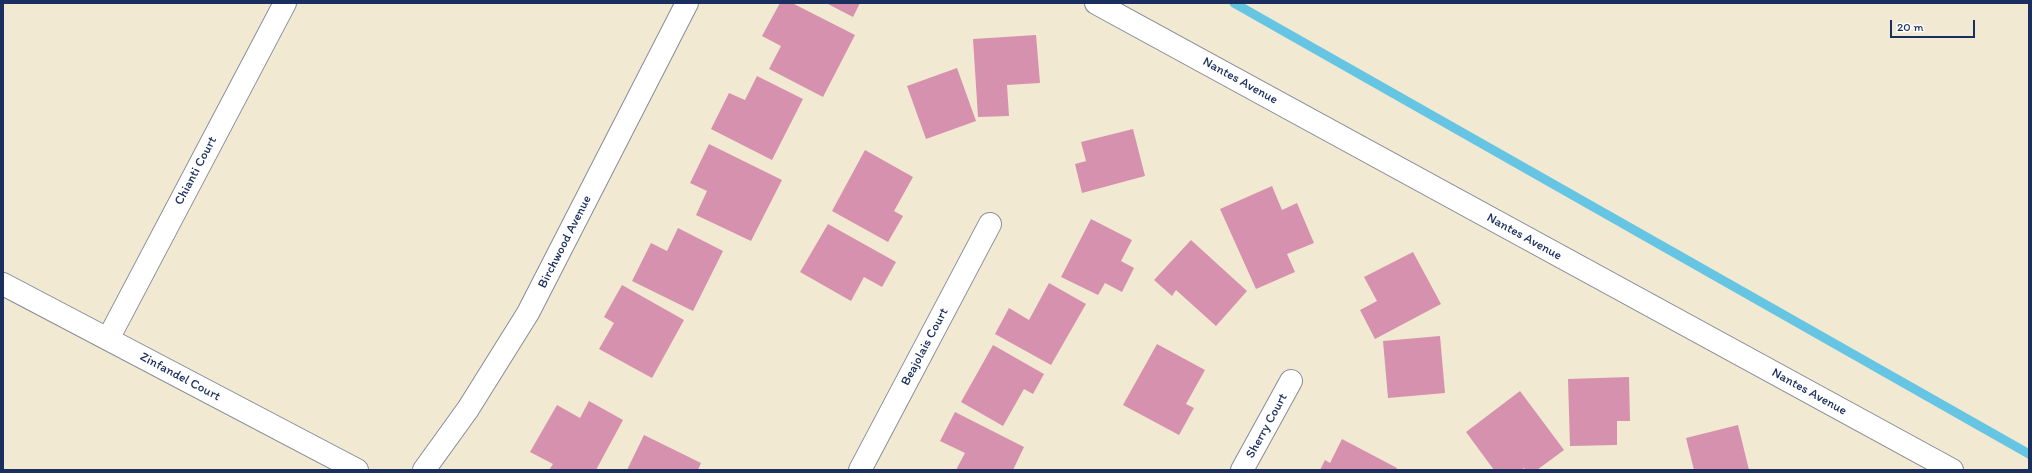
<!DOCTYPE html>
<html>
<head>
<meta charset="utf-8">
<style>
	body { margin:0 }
	#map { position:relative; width:2032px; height:473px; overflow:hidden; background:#f2e9d2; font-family:Itim,sans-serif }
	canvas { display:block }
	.frame { position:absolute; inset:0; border:4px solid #1b2f5e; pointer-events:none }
	.scale { position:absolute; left:1890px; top:20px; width:85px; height:18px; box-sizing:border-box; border:2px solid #1b2f5e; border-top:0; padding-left:5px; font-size:12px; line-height:14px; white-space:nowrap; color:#1b2f5e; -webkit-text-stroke:3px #fff; paint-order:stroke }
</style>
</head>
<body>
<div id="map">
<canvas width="2032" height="473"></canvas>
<div class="frame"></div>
<div class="scale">20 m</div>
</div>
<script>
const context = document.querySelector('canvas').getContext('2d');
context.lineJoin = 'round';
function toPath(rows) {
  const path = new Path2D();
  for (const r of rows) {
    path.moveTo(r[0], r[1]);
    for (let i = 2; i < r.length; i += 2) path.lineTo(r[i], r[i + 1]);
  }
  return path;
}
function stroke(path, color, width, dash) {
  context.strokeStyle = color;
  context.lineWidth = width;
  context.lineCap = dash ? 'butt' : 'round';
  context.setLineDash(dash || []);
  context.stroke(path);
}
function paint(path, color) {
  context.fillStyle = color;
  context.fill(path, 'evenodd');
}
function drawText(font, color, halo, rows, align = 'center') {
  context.font = font + ' Itim,sans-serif';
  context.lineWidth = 4;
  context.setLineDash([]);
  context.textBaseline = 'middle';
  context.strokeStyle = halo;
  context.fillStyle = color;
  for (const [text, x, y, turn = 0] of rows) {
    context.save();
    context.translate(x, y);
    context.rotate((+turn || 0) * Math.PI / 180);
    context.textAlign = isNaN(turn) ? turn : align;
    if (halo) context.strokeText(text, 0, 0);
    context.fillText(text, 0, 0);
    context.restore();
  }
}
const stream = toPath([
	[1234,3,2029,454]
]);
const building = toPath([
	[780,3,792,3,855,35,823,97,769,69,781,46,762,36],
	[826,3,860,3,853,17],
	[1036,35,1040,83,1007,85,1009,116,978,117,973,39],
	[957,68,976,121,926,139,907,86],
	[757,76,803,99,772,160,711,129,729,93,745,100],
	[1133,129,1145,176,1082,193,1075,164,1086,161,1081,142],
	[709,144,782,180,751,241,696,215,707,191,690,183],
	[865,150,913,177,894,211,903,216,888,242,832,211],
	[1272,186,1282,210,1297,203,1314,243,1287,254,1295,272,1256,289,1220,209],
	[1091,219,1132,240,1121,261,1134,268,1122,292,1105,283,1098,295,1061,277],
	[828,224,896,262,882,287,864,277,851,301,800,272],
	[678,228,723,251,693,311,632,281,651,243,667,251],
	[1191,240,1247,291,1216,326,1176,290,1172,296,1154,280],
	[1413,252,1441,304,1375,339,1360,310,1377,301,1364,277],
	[1049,283,1086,304,1051,365,995,334,1009,308,1029,320],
	[622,285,684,320,652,378,599,349,614,323,604,317],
	[1440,336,1445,393,1388,398,1383,341],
	[1157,344,1205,370,1186,404,1194,408,1179,435,1123,405],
	[993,345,1044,374,1033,394,1024,389,1003,426,961,402],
	[1629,377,1630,421,1617,421,1617,445,1570,446,1568,379],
	[1520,391,1564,450,1537,470,1525,470,1524,468,1521,470,1494,470,1466,432],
	[589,401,623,420,596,470,549,470,553,464,530,452,557,405,580,418],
	[955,412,1024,447,1013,470,956,470,965,453,940,441],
	[1738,425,1749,470,1694,470,1686,438],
	[644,435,701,463,698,470,627,470],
	[1342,439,1397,468,1396,470,1320,470,1325,460,1330,463]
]);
const minor = toPath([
	[1096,3,1952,470],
	[3,284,357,470],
	[108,339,285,3],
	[424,470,468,409,528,313,687,3],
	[860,470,990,224],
	[1242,470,1291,381]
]);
const streetNames = [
	["Nantes Avenue",1240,81,29],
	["Chianti Court",196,171,-62],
	["Nantes Avenue",1524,237,29],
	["Birchwood Avenue",565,242,-63],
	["Beajolais Court",925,347,-62],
	["Zinfandel Court",180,377,28],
	["Nantes Avenue",1809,392,29],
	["Sherry Court",1267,426,-61]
];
stroke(stream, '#65c5e3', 9);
paint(building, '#d691ae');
stroke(minor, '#868c98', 24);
stroke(minor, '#fff', 22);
drawText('13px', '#1b2f5e', '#fff', streetNames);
</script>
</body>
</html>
